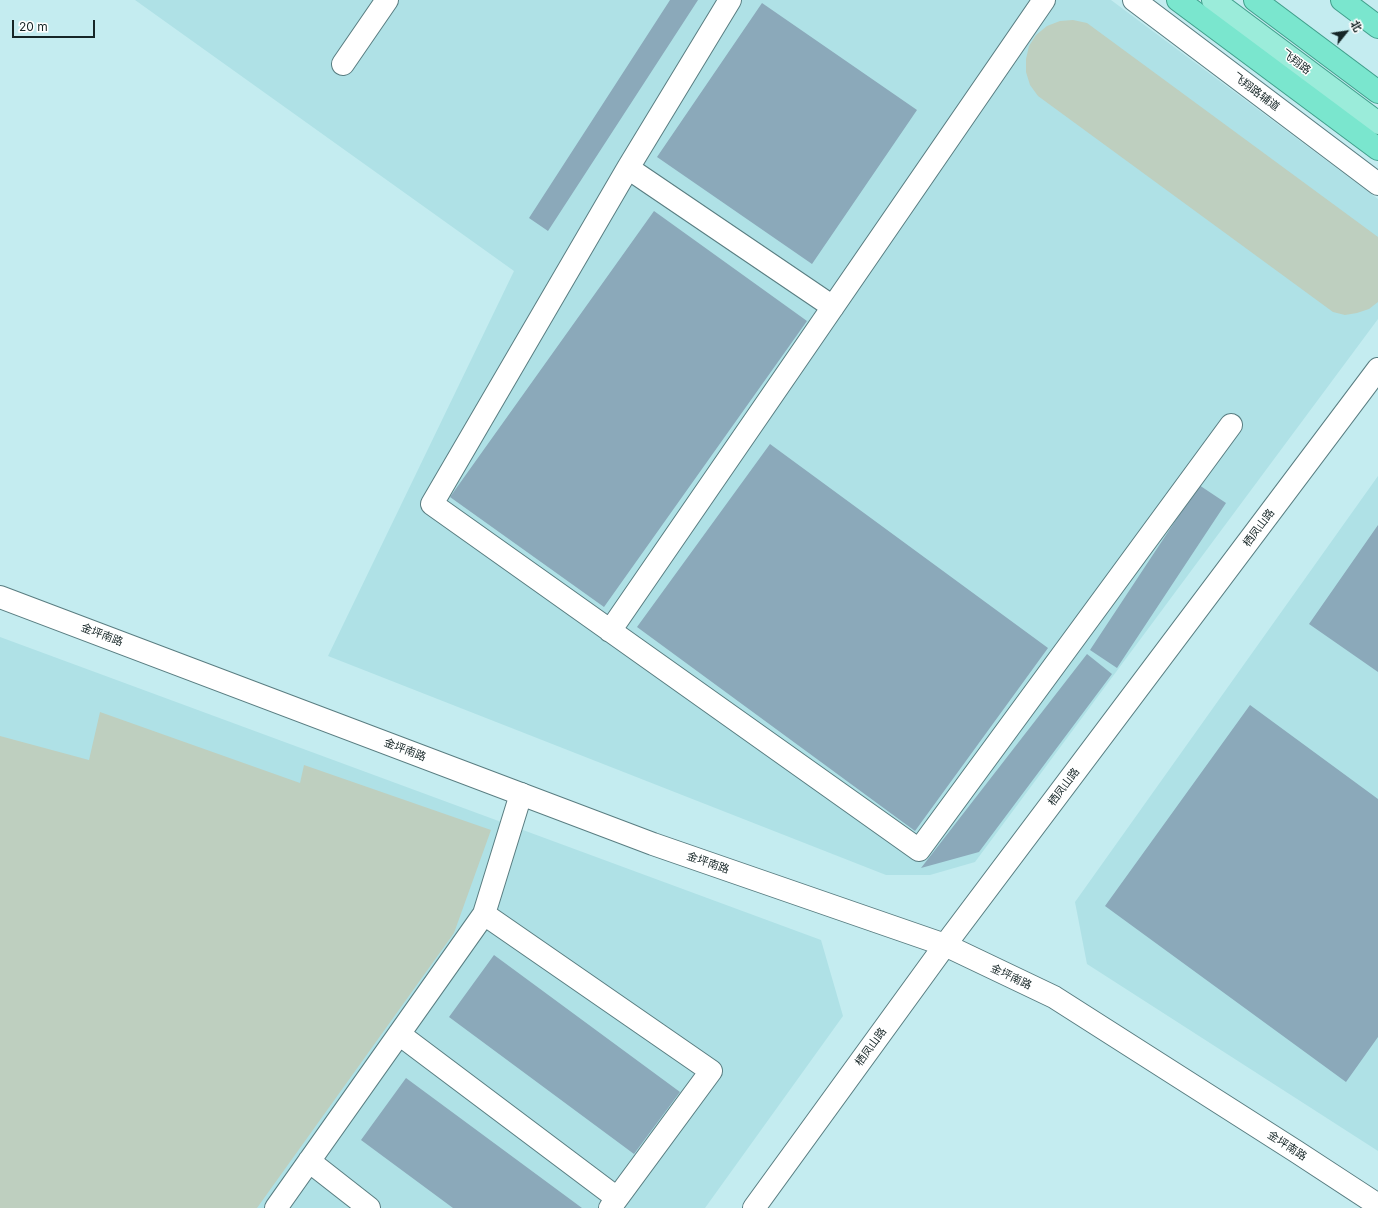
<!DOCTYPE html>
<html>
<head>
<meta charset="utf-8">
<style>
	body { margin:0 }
	#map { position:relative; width:1378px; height:1208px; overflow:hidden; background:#c4ecf0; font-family:Inter,"Noto Sans SC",sans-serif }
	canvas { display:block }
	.north { position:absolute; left:1326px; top:12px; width:40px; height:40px; -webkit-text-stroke:3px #fff; paint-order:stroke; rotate:60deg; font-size:11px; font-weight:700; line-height:16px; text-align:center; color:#162627 }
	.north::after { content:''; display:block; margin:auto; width:14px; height:18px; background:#162627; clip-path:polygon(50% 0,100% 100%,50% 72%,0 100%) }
	.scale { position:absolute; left:12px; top:20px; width:83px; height:18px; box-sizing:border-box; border:2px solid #162627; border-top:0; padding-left:5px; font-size:12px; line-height:14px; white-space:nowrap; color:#162627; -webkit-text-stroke:3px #fff; paint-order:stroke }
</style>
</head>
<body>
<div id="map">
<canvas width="1378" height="1208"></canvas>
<div class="north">北</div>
<div class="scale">20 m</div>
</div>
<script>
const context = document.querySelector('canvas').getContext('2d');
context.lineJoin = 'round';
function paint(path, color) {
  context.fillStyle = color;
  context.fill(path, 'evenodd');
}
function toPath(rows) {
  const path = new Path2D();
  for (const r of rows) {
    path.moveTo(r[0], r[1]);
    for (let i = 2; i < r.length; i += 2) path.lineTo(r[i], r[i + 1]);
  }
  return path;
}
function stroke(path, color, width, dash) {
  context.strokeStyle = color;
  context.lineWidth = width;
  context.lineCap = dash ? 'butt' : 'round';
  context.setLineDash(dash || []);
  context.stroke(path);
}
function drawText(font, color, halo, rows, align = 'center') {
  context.font = font + ' Inter,"Noto Sans SC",sans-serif';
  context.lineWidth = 3;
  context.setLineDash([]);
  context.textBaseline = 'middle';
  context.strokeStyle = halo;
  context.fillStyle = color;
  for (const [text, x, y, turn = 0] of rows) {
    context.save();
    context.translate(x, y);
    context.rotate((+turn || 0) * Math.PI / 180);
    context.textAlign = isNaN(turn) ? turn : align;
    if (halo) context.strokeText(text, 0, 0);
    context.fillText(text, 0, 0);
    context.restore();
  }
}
const built = toPath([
	[135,0,1111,0,1378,199,1378,319,975,862,930,875,886,875,328,656,514,271],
	[1378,476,1378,1151,1087,964,1075,902],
	[0,637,821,940,843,1016,705,1208,0,1208]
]);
const green = toPath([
	[1073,20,1087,23,1378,237,1378,302,1369,309,1357,313,1345,315,1333,312,1038,96,1030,85,1026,72,1026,59,1029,46,1036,35,1047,26,1060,21],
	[100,712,300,783,304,765,491,830,454,933,257,1208,0,1208,0,736,89,760]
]);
const building = toPath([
	[670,0,698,0,548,231,529,218],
	[762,3,917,110,812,264,657,157],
	[654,211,807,321,604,607,450,497],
	[770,444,1048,648,915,831,637,627],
	[1199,485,1226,503,1117,668,1090,650],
	[1378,525,1378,672,1309,624],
	[1087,654,1112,674,979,852,921,868],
	[1250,705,1378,799,1378,1037,1346,1082,1105,906],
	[494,955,680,1092,634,1154,449,1017],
	[406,1078,582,1208,453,1208,361,1140]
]);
const minor = toPath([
	[730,0,628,168,432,504,919,850,1231,425],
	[343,64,387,0],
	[628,168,833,307],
	[610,631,1044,0],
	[484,914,711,1071,610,1208],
	[399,1034,617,1198],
	[309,1161,369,1208],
	[276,1208,484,914,521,794]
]);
const tertiary = toPath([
	[1134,0,1378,184],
	[0,597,653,844,945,945,1054,997,1297,1152,1378,1205],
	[754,1208,945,945,1378,369]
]);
const primary = toPath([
	[1213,0,1378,123]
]);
const trunk = toPath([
	[1178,0,1378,149],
	[1255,0,1378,92],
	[1342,0,1378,27]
]);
const streetNames = [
	["飞翔路",1296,62,37],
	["飞翔路辅道",1256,92,37],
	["栖凤山路",1259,528,-53],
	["金坪南路",102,635,21],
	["金坪南路",405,750,21],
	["栖凤山路",1064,787,-53],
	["金坪南路",708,863,19],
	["金坪南路",1011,977,25],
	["栖凤山路",871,1047,-54],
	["金坪南路",1287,1146,33]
];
paint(built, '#afe1e6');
paint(green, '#becfbf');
paint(building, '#8ba9ba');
stroke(minor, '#597d81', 24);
stroke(tertiary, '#597d81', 24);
stroke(primary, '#429f8c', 24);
stroke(trunk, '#429f8c', 24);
stroke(minor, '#fff', 22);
stroke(tertiary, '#fff', 22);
stroke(primary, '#9becda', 22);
stroke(trunk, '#7ae6ce', 22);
drawText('11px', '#162627', '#fff', streetNames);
</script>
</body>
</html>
